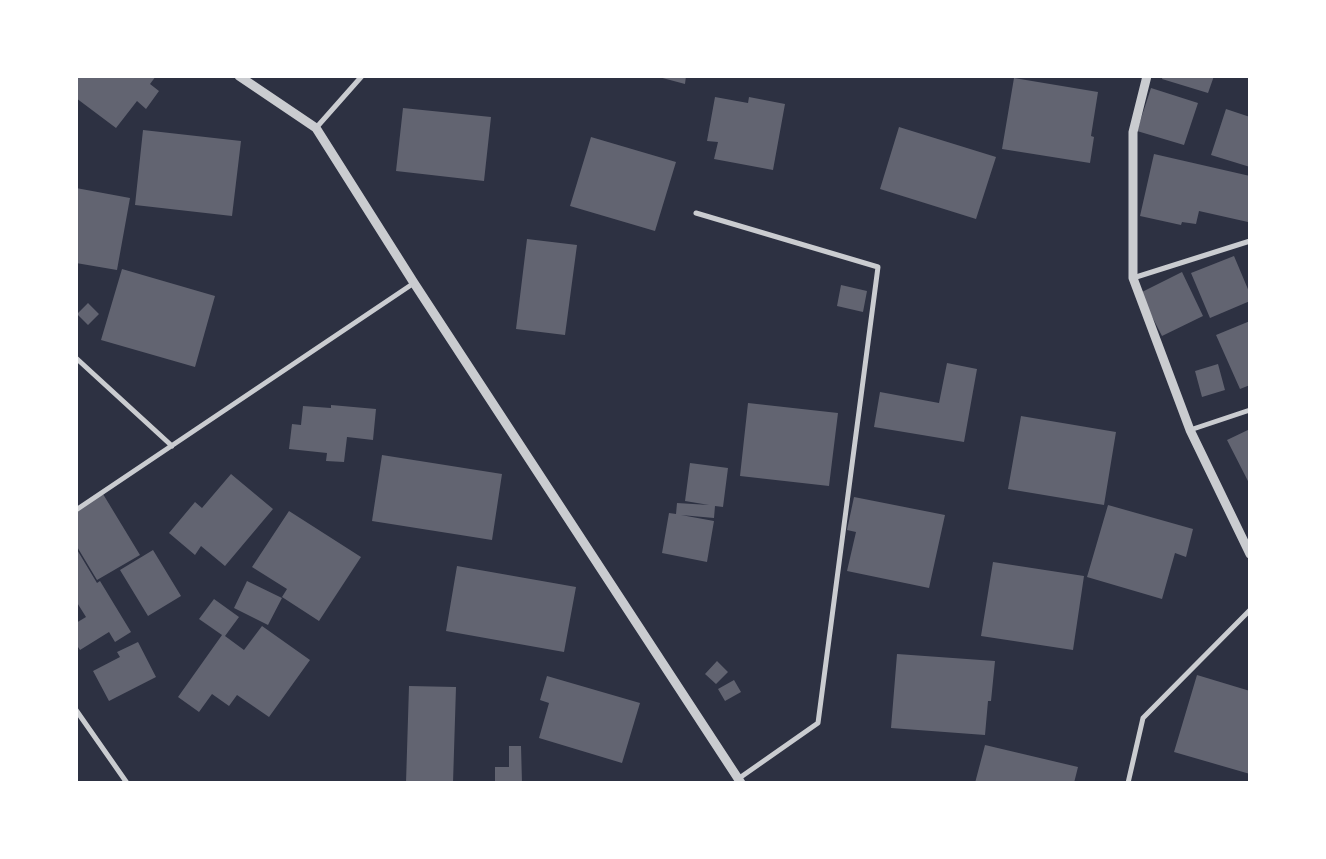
<!DOCTYPE html>
<html>
<head>
<meta charset="utf-8">
<style>
	body { margin:0 }
	#map { position:relative; width:1326px; height:859px; overflow:hidden; background:#2d3142; font-family:"DM Sans",sans-serif }
	canvas { display:block }
	.frame { position:absolute; inset:0; border:78px solid #fff; pointer-events:none }
</style>
</head>
<body>
<div id="map">
<canvas width="1326" height="859"></canvas>
<div class="frame"></div>
</div>
<script>
const context = document.querySelector('canvas').getContext('2d');
context.lineJoin = 'round';
function paint(path, color) {
  context.fillStyle = color;
  context.fill(path, 'evenodd');
}
function toPath(rows) {
  const path = new Path2D();
  for (const r of rows) {
    path.moveTo(r[0], r[1]);
    for (let i = 2; i < r.length; i += 2) path.lineTo(r[i], r[i + 1]);
  }
  return path;
}
function stroke(path, color, width, dash) {
  context.strokeStyle = color;
  context.lineWidth = width;
  context.lineCap = dash ? 'butt' : 'round';
  context.setLineDash(dash || []);
  context.stroke(path);
}
const building = toPath([
	[76,76,156,76,150,84,159,91,146,109,137,101,116,128,76,98],
	[655,76,686,76,685,84],
	[1163,76,1214,76,1208,93,1162,79],
	[1014,78,1098,92,1091,136,1094,137,1090,163,1002,149],
	[1151,88,1198,103,1184,145,1137,131],
	[715,97,748,103,749,97,785,104,773,170,714,159,718,142,707,141],
	[403,108,491,117,484,181,396,171],
	[1226,109,1250,117,1250,167,1211,155],
	[899,127,996,157,976,219,880,189],
	[143,130,241,141,232,216,135,205],
	[591,137,676,162,655,231,570,206],
	[1154,154,1250,176,1250,214,1248,222,1199,211,1196,224,1182,222,1181,225,1140,216],
	[76,188,130,198,117,270,76,263],
	[527,239,577,245,565,335,516,329],
	[1234,256,1250,294,1250,301,1210,318,1191,273],
	[122,269,215,296,195,367,101,340],
	[1182,272,1203,316,1162,336,1140,293],
	[841,285,867,291,863,312,837,306],
	[88,303,99,314,88,325,77,314],
	[1250,321,1250,385,1240,389,1216,335],
	[947,363,977,369,964,442,874,427,880,392,939,403],
	[1218,364,1225,390,1202,397,1195,371],
	[748,403,838,413,829,486,740,476],
	[331,405,376,409,373,440,347,437,344,462,326,461,327,453,289,449,292,424,301,425,303,406,331,408],
	[1021,416,1116,432,1104,505,1008,489],
	[1250,429,1250,485,1227,440],
	[382,455,502,474,492,540,372,521],
	[690,463,728,468,723,507,715,506,714,518,681,515,714,521,707,562,662,553,669,513,676,514,677,503,709,505,685,501],
	[231,474,273,509,225,566,201,546,195,555,169,533,195,502,202,508],
	[103,494,140,555,97,580,76,545,76,511],
	[854,497,945,515,929,588,847,571,856,532,847,530],
	[1108,505,1193,529,1186,557,1175,553,1162,599,1087,577],
	[289,511,361,557,319,621,282,597,287,589,252,567],
	[76,548,97,583,100,581,131,632,115,642,109,632,80,650,76,644,76,623,86,617,76,601],
	[153,550,181,596,148,616,120,570],
	[993,562,1084,576,1073,650,981,636],
	[457,566,576,587,564,652,446,631],
	[247,581,282,598,268,625,234,608],
	[214,599,239,617,225,636,244,650,262,626,310,660,269,717,237,695,229,706,212,694,199,712,178,697,222,635,199,619],
	[138,642,156,677,109,701,93,671,120,657,117,652],
	[897,654,995,661,991,701,988,701,985,735,891,728],
	[717,661,728,672,716,684,705,674],
	[1197,675,1250,691,1250,774,1174,752],
	[547,676,640,703,622,763,539,738,549,703,540,700],
	[734,680,741,692,725,701,718,689],
	[409,686,456,687,453,783,406,783],
	[985,745,1078,767,1074,783,975,783],
	[509,746,521,746,522,783,495,783,495,767,509,767]
]);
const minor = toPath([
	[316,128,362,76],
	[696,213,878,267,818,723,738,779],
	[1133,278,1250,241],
	[76,358,172,446],
	[1190,430,1250,410],
	[76,510,414,283],
	[76,710,127,783],
	[1128,783,1143,718,1250,610]
]);
const tertiary = toPath([
	[239,76,316,128,414,283,741,783],
	[1147,76,1133,132,1133,278,1190,430,1250,554]
]);
paint(building, '#626471');
stroke(minor, '#caccd0', 5);
stroke(tertiary, '#caccd0', 9);
</script>
</body>
</html>
